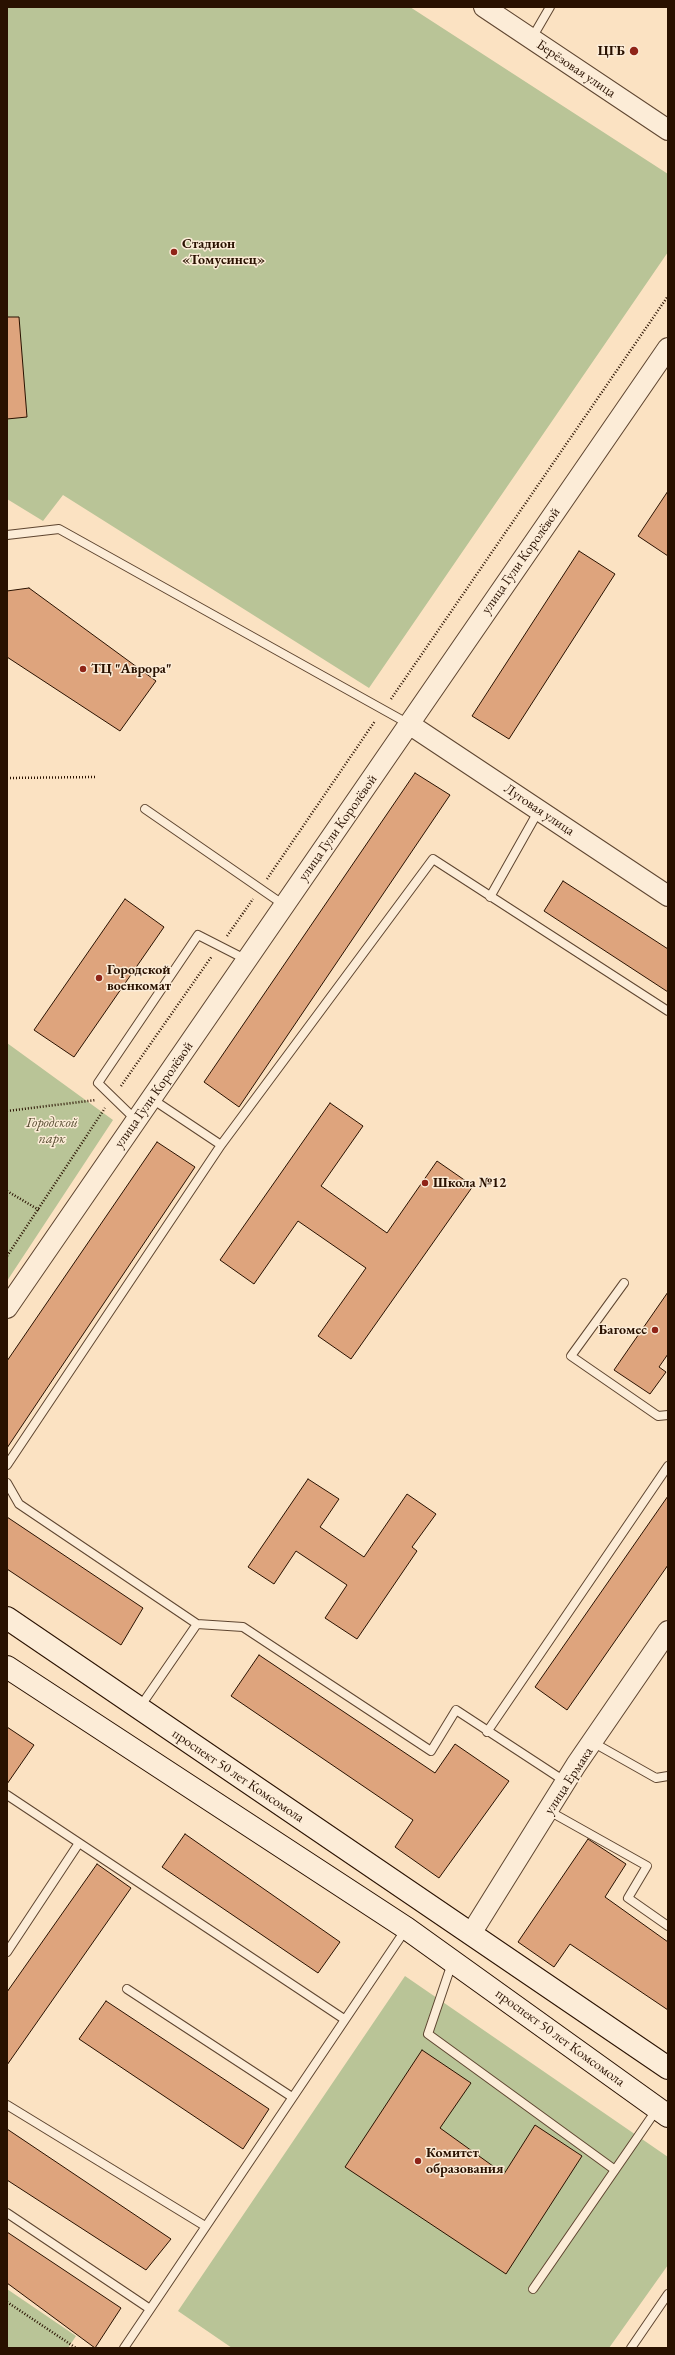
<!DOCTYPE html>
<html>
<head>
<meta charset="utf-8">
<style>
	body { margin:0 }
	#map { position:relative; width:675px; height:2355px; overflow:hidden; background:#fbe2c2; font-family:"EB Garamond",serif }
	canvas { display:block }
	.frame { position:absolute; inset:0; border:8px solid #291100; pointer-events:none }
</style>
</head>
<body>
<div id="map">
<canvas width="675" height="2355"></canvas>
<div class="frame"></div>
</div>
<script>
const context = document.querySelector('canvas').getContext('2d');
context.lineJoin = 'round';
function paint(path, color) {
  context.fillStyle = color;
  context.fill(path, 'evenodd');
}
function toPath(rows) {
  const path = new Path2D();
  for (const r of rows) {
    path.moveTo(r[0], r[1]);
    for (let i = 2; i < r.length; i += 2) path.lineTo(r[i], r[i + 1]);
  }
  return path;
}
function stroke(path, color, width, dash) {
  context.strokeStyle = color;
  context.lineWidth = width;
  context.lineCap = dash ? 'butt' : 'round';
  context.setLineDash(dash || []);
  context.stroke(path);
}
function drawText(font, color, halo, rows, align = 'center') {
  context.font = font + ' "EB Garamond",serif';
  context.lineWidth = 3;
  context.setLineDash([]);
  context.textBaseline = 'middle';
  context.strokeStyle = halo;
  context.fillStyle = color;
  for (const [text, x, y, turn = 0] of rows) {
    context.save();
    context.translate(x, y);
    context.rotate((+turn || 0) * Math.PI / 180);
    context.textAlign = isNaN(turn) ? turn : align;
    if (halo) context.strokeText(text, 0, 0);
    context.fillText(text, 0, 0);
    context.restore();
  }
}
const green = toPath([
	[7,7,410,7,668,174,668,252,369,688,63,495,43,521,7,499],
	[7,1043,113,1120,7,1281],
	[405,1976,668,2157,668,2265,609,2348,232,2348,178,2311],
	[7,2289,76,2336,68,2348,7,2348]
]);
const building = toPath([
	[7,317,19,317,27,417,7,419,7,317],
	[668,491,668,556,638,536,668,491],
	[579,551,615,574,509,739,472,716,579,551],
	[29,588,156,681,120,731,7,657,7,591,29,588],
	[415,773,450,795,239,1107,204,1082,415,773],
	[563,881,668,949,668,992,544,911,563,881],
	[125,899,164,927,74,1057,34,1030,125,899],
	[330,1103,363,1126,321,1186,387,1233,437,1161,473,1186,351,1359,318,1336,366,1268,298,1221,254,1284,220,1260,330,1103],
	[157,1142,195,1167,7,1448,7,1361,157,1142],
	[668,1292,668,1354,659,1367,666,1372,650,1394,614,1370,668,1292],
	[308,1479,339,1499,320,1527,364,1557,407,1494,436,1514,412,1547,417,1551,357,1639,325,1618,347,1585,296,1551,274,1584,248,1567,308,1479],
	[668,1496,668,1565,567,1710,535,1687,668,1496],
	[7,1517,143,1608,121,1645,7,1569,7,1517],
	[259,1655,435,1773,455,1744,509,1781,439,1878,395,1847,413,1820,231,1696,259,1655],
	[7,1727,34,1745,7,1784,7,1727],
	[185,1834,340,1942,318,1973,162,1867,185,1834],
	[588,1839,626,1864,605,1897,668,1942,668,2010,570,1944,554,1967,518,1942,588,1839],
	[97,1864,131,1888,7,2065,7,1992,97,1864],
	[106,2001,269,2109,243,2149,79,2039,106,2001],
	[422,2050,471,2083,440,2128,504,2174,535,2125,582,2156,506,2274,345,2167,422,2050],
	[7,2129,171,2239,146,2270,7,2180,7,2129],
	[7,2232,121,2308,95,2348,7,2283,7,2232]
]);
const path = toPath([
	[391,699,668,296],
	[7,778,97,777],
	[267,879,375,721],
	[227,936,253,899],
	[121,1086,212,956],
	[7,1111,96,1100],
	[7,1191,39,1210],
	[7,1256,105,1108],
	[7,2302,76,2348]
]);
const service = toPath([
	[532,38,550,7],
	[7,535,59,529,409,724],
	[145,809,284,905],
	[490,897,539,810],
	[152,1099,221,1145],
	[136,1120,98,1083,198,935,247,960],
	[624,1283,571,1356,658,1416,668,1415],
	[7,1465,221,1145,433,859,668,1011],
	[7,1483,19,1504,197,1624,140,1707],
	[197,1624,243,1627,431,1751,456,1710,566,1782],
	[487,1732,668,1466],
	[594,1743,656,1778,668,1776],
	[7,1795,344,2019],
	[549,1811,647,1866,628,1898,668,1926],
	[7,1952,79,1843],
	[452,1963,428,2034,615,2170],
	[127,1989,292,2097],
	[7,2105,205,2226],
	[7,2213,150,2309],
	[533,2289,657,2109],
	[124,2348,406,1929],
	[631,2348,668,2294]
]);
const tertiary = toPath([
	[484,7,668,130],
	[409,724,668,896],
	[7,1308,668,348],
	[472,1932,576,1765,668,1631]
]);
const secondary = toPath([
	[7,1618,668,2068],
	[7,1667,406,1928,668,2116]
]);
const markers = [
	[634,51,5,"#8f2418"],
	[174,252,4,"#8f2418"],
	[83,669,4,"#8f2418"],
	[99,978,4,"#8f2418"],
	[425,1183,4,"#8f2418"],
	[655,1330,4,"#8f2418"],
	[418,2161,4,"#8f2418"]
];
const poiNames = [
	["ЦГБ",625,51,"right"],
	["Стадион",182,244],
	["«Томусинец»",182,260],
	["ТЦ \"Аврора\"",91,669],
	["Городской",107,970],
	["военкомат",107,986],
	["Школа №12",433,1183],
	["Багомес",647,1330,"right"],
	["Комитет",426,2153],
	["образования",426,2169]
];
const streetNames = [
	["Берёзовая улица",576,69,34],
	["улица Гули Королёвой",521,561,-55],
	["Луговая улица",539,810,34],
	["улица Гули Королёвой",338,828,-55],
	["улица Гули Королёвой",154,1095,-55],
	["проспект 50 лет Комсомола",238,1776,34],
	["улица Ермака",569,1781,-57],
	["проспект 50 лет Комсомола",560,2038,36]
];
const parkNames = [
	["Городской",52,1123],
	["парк",52,1139]
];
paint(green, '#b9c497');
paint(building, '#dea47d');
stroke(building, '#291100', 1);
stroke(service, '#5e4530', 10);
stroke(tertiary, '#5e4530', 22);
stroke(secondary, '#291100', 24);
stroke(path, '#291100', 2.5, [1, 2]);
stroke(service, '#fcecd7', 8);
stroke(tertiary, '#fcecd7', 20);
stroke(secondary, '#fcecd7', 22);
for (const [x, y, r, color] of markers) {
  const dot = new Path2D();
  dot.arc(x, y, r, 0, 2 * Math.PI);
  context.fillStyle = color;
  context.fill(dot);
  stroke(dot, '#fcecd7', 1.5);
}
drawText('bold 14px', '#291100', '#fcecd7', poiNames, 'left');
drawText('14px', '#291100', '#fcecd7', streetNames);
drawText('italic 14px', '#5b5035', '#fcecd7', parkNames);
</script>
</body>
</html>
